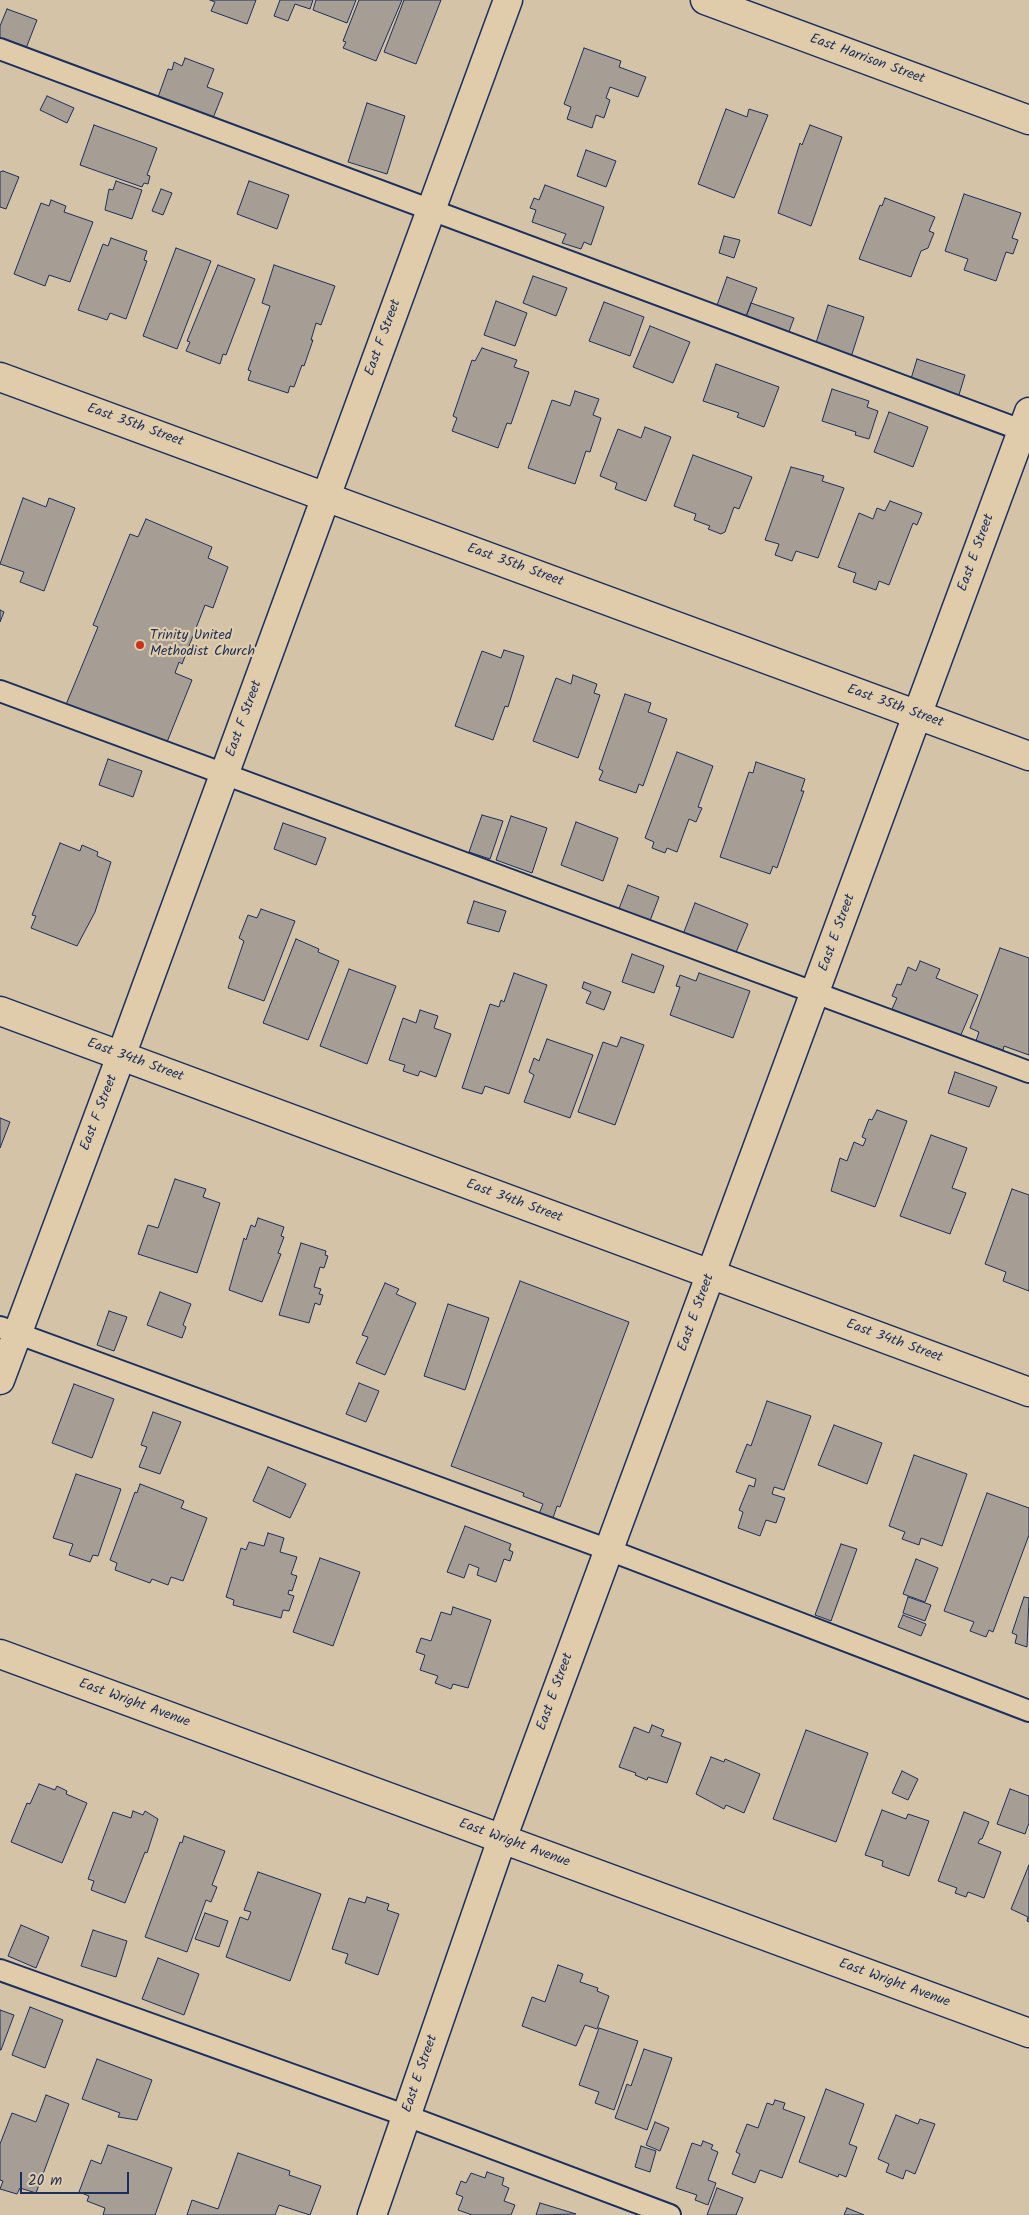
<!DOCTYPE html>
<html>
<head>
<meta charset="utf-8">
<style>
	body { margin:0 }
	#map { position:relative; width:1029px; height:2215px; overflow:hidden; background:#d4c3a6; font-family:Kalam,sans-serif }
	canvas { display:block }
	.scale { position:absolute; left:20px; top:2172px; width:109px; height:22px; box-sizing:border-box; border:2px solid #1b2f5e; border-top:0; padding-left:6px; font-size:15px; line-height:18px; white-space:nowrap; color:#1b2f5e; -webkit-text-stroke:4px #e0ccaa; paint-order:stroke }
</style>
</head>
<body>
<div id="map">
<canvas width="1029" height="2215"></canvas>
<div class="scale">20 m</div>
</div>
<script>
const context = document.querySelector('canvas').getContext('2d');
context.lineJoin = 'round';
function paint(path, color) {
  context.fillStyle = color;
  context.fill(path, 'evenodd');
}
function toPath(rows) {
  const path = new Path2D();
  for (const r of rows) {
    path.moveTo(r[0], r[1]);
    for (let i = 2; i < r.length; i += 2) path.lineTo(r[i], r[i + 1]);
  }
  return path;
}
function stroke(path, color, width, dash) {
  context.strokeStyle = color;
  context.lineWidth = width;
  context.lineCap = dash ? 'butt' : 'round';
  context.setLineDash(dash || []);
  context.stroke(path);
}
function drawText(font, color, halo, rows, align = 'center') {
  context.font = font + ' Kalam,sans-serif';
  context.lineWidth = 4.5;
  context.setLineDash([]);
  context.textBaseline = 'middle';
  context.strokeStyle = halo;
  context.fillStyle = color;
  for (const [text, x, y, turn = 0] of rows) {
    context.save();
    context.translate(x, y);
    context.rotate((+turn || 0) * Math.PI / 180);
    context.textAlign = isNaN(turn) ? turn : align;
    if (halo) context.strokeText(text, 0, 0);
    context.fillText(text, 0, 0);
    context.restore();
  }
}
const building = toPath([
	[210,0,256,0,247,24,211,11,215,2,210,0],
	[280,0,313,0,310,9,295,4,288,21,274,16,280,0],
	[316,0,356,0,347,23,313,10,316,0],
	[359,0,402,0,376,61,343,48,346,42,343,41,359,0],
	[404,0,441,0,416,64,384,52,404,0],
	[7,9,37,20,25,51,0,41,0,26,7,9],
	[584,48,621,61,619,67,646,77,638,97,610,87,606,98,610,100,604,118,596,115,592,128,567,119,571,107,564,104,584,48],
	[185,58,214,69,207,87,223,93,213,118,196,111,195,115,157,100,168,69,172,70,174,62,182,66,185,58],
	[47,96,74,108,67,123,40,110,47,96],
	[367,103,405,116,387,174,348,162,367,103],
	[726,109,747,117,749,109,768,115,734,198,698,184,726,109],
	[94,125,157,148,147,175,150,176,148,184,144,183,142,187,80,165,94,125],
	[810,125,842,137,811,226,778,213,800,143,802,145,810,125],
	[586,150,616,161,606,187,577,176,586,150],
	[3,171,19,177,6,209,0,207,0,172,3,171],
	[116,181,142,190,132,219,105,210,109,189,113,190,116,181],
	[249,181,289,195,277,229,237,214,249,181],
	[545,185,604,207,591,245,584,242,581,249,562,243,566,234,532,222,536,210,530,208,534,198,539,200,545,185],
	[161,189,172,193,163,215,152,211,161,189],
	[964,194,1021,213,1012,238,1018,240,1013,254,1006,252,996,281,964,270,968,259,945,251,964,194],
	[885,198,935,217,929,231,934,233,928,248,921,251,911,277,859,259,880,205,882,206,885,198],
	[51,200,66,206,64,212,93,222,70,282,49,275,45,286,14,274,41,203,49,206,51,200],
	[724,236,740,240,734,258,719,253,724,236],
	[111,238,147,251,144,260,147,261,126,319,110,313,107,320,78,310,103,244,108,246,111,238],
	[176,248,211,261,177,349,143,336,176,248],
	[218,265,255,279,226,355,223,354,220,364,186,351,190,342,187,341,218,265],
	[274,265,335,286,321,325,316,323,311,340,313,340,304,366,302,365,294,387,290,386,288,393,248,380,251,371,248,370,270,306,262,303,274,265],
	[533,276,567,288,556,316,523,303,533,276],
	[727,277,757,288,744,322,715,311,727,277],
	[496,301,527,313,515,346,484,335,496,301],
	[604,302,644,317,630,356,589,341,604,302],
	[751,303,794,318,787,337,744,322,751,303],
	[828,305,864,317,851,357,815,346,828,305],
	[650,326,690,342,673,383,633,367,650,326],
	[482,348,517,360,514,367,529,372,511,424,507,423,498,448,452,431,457,418,453,416,472,360,475,361,482,348],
	[917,359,965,375,958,398,910,382,917,359],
	[716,364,779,387,764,427,737,417,739,413,703,401,716,364],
	[832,389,869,401,867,407,878,411,869,439,855,435,856,432,822,421,832,389],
	[575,391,599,399,593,415,601,418,590,452,586,451,575,484,528,468,552,400,570,406,575,391],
	[889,412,928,427,913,467,874,452,889,412],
	[645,427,671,437,646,501,615,489,617,483,600,476,618,429,641,438,645,427],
	[693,455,752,477,739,509,734,507,725,532,721,534,708,529,710,526,694,520,696,514,674,506,693,455],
	[791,467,824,476,822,481,844,488,818,558,796,551,792,561,775,555,779,544,765,540,791,467],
	[23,498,46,507,49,498,75,508,44,591,20,582,24,572,0,564,23,498],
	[890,501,922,513,917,525,913,523,889,585,879,581,876,590,853,582,856,573,838,567,859,513,873,519,877,508,885,511,890,501],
	[146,519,212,547,208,558,228,567,213,608,205,605,182,664,179,662,175,673,192,680,165,747,65,707,98,627,93,625,130,534,138,537,146,519],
	[0,610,4,612,0,622,0,610],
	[504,650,524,656,508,707,505,706,493,740,455,726,482,651,501,658,504,650],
	[573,675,597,684,594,693,600,695,578,758,533,741,556,678,571,684,573,675],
	[625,694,651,703,648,712,667,719,643,786,639,784,636,793,599,780,603,771,599,769,625,694],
	[677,752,713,766,698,807,702,808,696,822,689,819,677,852,667,848,665,853,652,848,654,842,645,838,677,752],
	[108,759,142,771,133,797,99,785,108,759],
	[756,762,805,779,801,791,804,791,777,868,773,866,770,874,720,857,749,772,753,773,756,762],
	[482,815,503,821,490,859,469,852,482,815],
	[511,816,547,828,532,873,496,860,511,816],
	[576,822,618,838,603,881,561,865,576,822],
	[283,823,326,838,316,865,274,849,283,823],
	[60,843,80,851,82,845,98,852,97,856,111,862,95,912,77,946,31,928,36,916,32,915,60,843],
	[628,885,659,897,648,926,617,914,628,885],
	[474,901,506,911,499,932,467,923,474,901],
	[695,903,748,924,734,957,682,937,695,903],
	[261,909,295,921,264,1001,228,988,244,941,239,938,248,915,257,918,261,909],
	[296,939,319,949,318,952,339,961,308,1040,263,1023,296,939],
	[1000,948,1029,958,1029,1055,1004,1046,1003,1050,976,1041,979,1032,970,1028,1000,948],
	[632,954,664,966,654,993,622,982,632,954],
	[920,961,940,969,936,978,978,995,960,1037,892,1009,897,998,892,996,897,984,901,985,908,967,916,971,920,961],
	[349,969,396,986,367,1064,320,1046,349,969],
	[514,973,547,985,509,1094,485,1086,482,1094,462,1088,490,1004,499,1007,501,1000,504,1002,514,973],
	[699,973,750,991,733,1038,670,1015,680,987,676,986,680,975,696,981,699,973],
	[584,982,611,992,604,1010,586,1003,591,992,582,988,584,982],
	[420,1010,438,1016,434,1028,451,1034,436,1077,420,1071,418,1076,403,1071,405,1065,389,1060,403,1018,416,1023,420,1010],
	[621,1037,644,1045,615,1125,578,1112,603,1042,617,1047,621,1037],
	[547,1039,593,1055,570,1118,524,1102,534,1075,529,1072,534,1058,539,1061,547,1039],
	[955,1072,997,1087,989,1107,948,1093,955,1072],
	[877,1110,907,1121,875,1207,831,1191,840,1158,847,1161,854,1142,863,1146,866,1139,862,1137,869,1119,872,1120,877,1110],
	[0,1118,10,1122,0,1148,0,1118],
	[931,1135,967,1148,952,1188,966,1193,950,1234,900,1216,931,1135],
	[175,1179,206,1189,203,1197,220,1203,197,1273,138,1254,148,1225,158,1228,175,1179],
	[1012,1189,1029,1195,1029,1291,1003,1281,1006,1272,985,1264,1012,1189],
	[258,1218,284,1227,281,1236,284,1237,278,1253,281,1254,262,1302,229,1290,244,1238,246,1240,251,1225,255,1227,258,1218],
	[301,1243,326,1251,325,1255,328,1256,324,1268,320,1267,314,1287,321,1289,319,1294,323,1295,320,1305,315,1303,309,1323,279,1315,301,1243],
	[520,1281,629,1322,560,1507,557,1506,553,1518,539,1514,543,1504,523,1496,524,1493,451,1466,520,1281],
	[385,1283,399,1289,396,1294,416,1303,385,1375,356,1363,368,1337,362,1335,385,1283],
	[160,1292,191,1304,183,1325,186,1327,182,1338,147,1325,160,1292],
	[448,1304,489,1318,465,1390,424,1376,448,1304],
	[109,1311,127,1317,114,1351,97,1345,109,1311],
	[359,1383,379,1391,366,1422,346,1414,359,1383],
	[74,1384,114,1399,92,1458,52,1443,74,1384],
	[767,1401,811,1416,784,1490,774,1487,772,1494,785,1498,776,1523,766,1520,760,1536,738,1528,743,1512,739,1510,749,1485,754,1487,756,1479,736,1472,747,1444,751,1446,767,1401],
	[153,1412,181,1422,160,1474,139,1467,147,1447,141,1445,153,1412],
	[834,1425,882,1443,867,1484,818,1465,834,1425],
	[914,1455,967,1474,942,1546,921,1538,919,1545,902,1539,905,1532,889,1526,914,1455],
	[268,1467,306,1484,290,1518,253,1501,268,1467],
	[76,1474,121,1489,98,1556,93,1555,90,1562,69,1555,73,1544,53,1538,76,1474],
	[140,1484,184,1501,181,1508,207,1518,183,1581,171,1577,168,1585,152,1579,150,1583,115,1570,117,1563,110,1560,135,1492,137,1493,140,1484],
	[987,1493,1029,1508,1029,1535,993,1632,989,1630,986,1637,970,1631,974,1622,944,1611,987,1493],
	[465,1526,511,1544,509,1550,513,1552,510,1561,504,1559,496,1582,477,1575,479,1568,469,1564,464,1578,447,1572,465,1526],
	[268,1533,284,1538,280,1552,297,1557,291,1574,297,1576,292,1591,289,1590,288,1594,294,1596,289,1611,283,1610,281,1618,233,1605,234,1600,226,1597,241,1548,246,1550,249,1542,264,1546,268,1533],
	[841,1544,857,1549,831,1621,815,1615,841,1544],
	[320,1558,360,1572,333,1646,293,1632,320,1558],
	[916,1559,938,1568,925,1602,903,1594,916,1559],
	[908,1597,931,1605,925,1621,903,1613,908,1597],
	[1024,1597,1029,1598,1027,1647,1015,1643,1017,1635,1012,1633,1024,1597],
	[453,1607,491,1620,468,1688,453,1684,451,1689,435,1683,438,1676,420,1670,425,1655,416,1652,421,1638,431,1641,441,1612,451,1615,453,1607],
	[903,1615,926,1624,921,1636,898,1627,903,1615],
	[652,1725,664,1730,661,1736,681,1743,667,1783,648,1777,647,1780,635,1775,636,1773,619,1767,634,1727,649,1733,652,1725],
	[806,1730,868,1753,836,1842,773,1819,806,1730],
	[711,1757,724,1762,725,1759,760,1774,744,1813,726,1805,724,1809,696,1794,711,1757],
	[902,1771,918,1779,908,1800,892,1793,902,1771],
	[39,1784,55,1790,57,1786,67,1791,66,1794,87,1803,62,1863,11,1842,27,1803,30,1804,39,1784],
	[1010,1789,1029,1796,1029,1823,1025,1834,997,1824,1010,1789],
	[882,1810,906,1819,908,1814,929,1821,909,1876,882,1866,883,1861,865,1855,882,1810],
	[133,1811,143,1815,145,1811,158,1819,147,1853,145,1852,125,1903,91,1890,94,1881,88,1879,113,1812,131,1818,133,1811],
	[964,1812,989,1822,982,1839,980,1839,978,1843,1001,1852,984,1898,968,1892,966,1897,955,1893,957,1888,938,1881,964,1812],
	[184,1836,225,1851,212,1885,217,1887,211,1902,206,1900,187,1952,145,1937,180,1842,182,1843,184,1836],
	[1029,1865,1029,1922,1027,1921,1028,1917,1011,1909,1029,1865],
	[258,1872,321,1894,290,1981,226,1957,240,1917,248,1920,251,1912,244,1910,258,1872],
	[367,1897,389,1904,387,1910,399,1914,378,1975,345,1963,348,1954,332,1949,349,1898,365,1903,367,1897],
	[205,1913,228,1921,219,1947,195,1939,205,1913],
	[21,1925,49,1937,36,1968,8,1956,21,1925],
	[93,1930,127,1941,116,1977,81,1966,93,1930],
	[158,1958,199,1974,184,2015,142,1999,158,1958],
	[558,1965,583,1974,580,1982,598,1988,597,1991,609,1996,597,2029,585,2025,576,2046,522,2026,532,1997,545,2002,558,1965],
	[30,2007,63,2020,45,2068,12,2055,30,2007],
	[0,2010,14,2015,1,2050,0,2050,0,2010],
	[599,2028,638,2041,614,2110,595,2103,599,2092,579,2085,599,2028],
	[644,2049,672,2058,647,2130,615,2118,627,2084,631,2086,644,2049],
	[97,2059,152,2080,137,2120,118,2117,120,2113,82,2099,97,2059],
	[826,2089,864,2104,849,2144,857,2147,846,2177,839,2174,838,2177,799,2162,826,2089],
	[46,2095,69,2104,36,2193,20,2188,17,2194,0,2189,3,2181,0,2180,0,2144,12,2113,36,2122,46,2095],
	[775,2100,785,2103,783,2109,805,2117,782,2178,760,2170,755,2183,732,2174,740,2154,736,2152,747,2124,758,2128,767,2103,773,2105,775,2100],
	[896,2115,918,2124,920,2119,935,2124,915,2174,906,2170,903,2179,886,2172,889,2164,878,2159,896,2115],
	[655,2122,669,2128,660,2151,646,2145,655,2122],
	[703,2141,713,2145,711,2149,718,2152,708,2180,716,2183,708,2205,695,2200,697,2195,676,2188,692,2143,701,2146,703,2141],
	[108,2145,172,2168,155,2215,103,2215,105,2208,87,2201,89,2196,79,2192,91,2160,101,2164,108,2145],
	[641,2146,656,2151,650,2172,635,2167,641,2146],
	[238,2153,290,2171,289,2175,321,2186,310,2215,279,2205,275,2215,187,2215,192,2200,218,2209,238,2153],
	[487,2172,504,2178,502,2185,509,2188,504,2201,515,2205,511,2215,472,2215,458,2210,463,2197,456,2194,461,2181,466,2183,471,2173,485,2178,487,2172],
	[717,2188,743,2198,736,2215,707,2215,717,2188],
	[540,2203,576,2214,536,2215,540,2203],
	[847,2208,864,2215,844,2215,847,2208]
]);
const lane = toPath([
	[0,49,1029,433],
	[0,691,1029,1072],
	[0,1327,609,1550,1029,1711],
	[0,1970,407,2116,670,2215]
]);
const street = toPath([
	[705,0,1029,120],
	[0,377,1029,756],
	[0,1380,121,1056,508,0],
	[0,1654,1029,2033],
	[372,2215,502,1839,1029,412]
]);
const secondary = toPath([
	[0,1011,1029,1392]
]);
const markers = [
	[140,645,5,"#c8321e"]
];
const streetNames = [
	["East Harrison Street",867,60,20],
	["East F Street",384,338,-70],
	["East 35th Street",135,426,20],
	["East E Street",977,553,-70],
	["East 35th Street",515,566,20],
	["East 35th Street",895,707,20],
	["East F Street",245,719,-70],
	["East E Street",838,933,-70],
	["East 34th Street",135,1061,20],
	["East F Street",100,1113,-69],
	["East 34th Street",514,1202,20],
	["East E Street",697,1313,-70],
	["East 34th Street",894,1342,20],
	["East E Street",556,1692,-70],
	["East Wright Avenue",134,1704,20],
	["East Wright Avenue",514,1844,20],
	["East Wright Avenue",894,1984,20],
	["East E Street",421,2074,-71]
];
const poiNames = [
	["Trinity United",150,637],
	["Methodist Church",150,653]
];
paint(building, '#a69e94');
stroke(building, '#1b2f5e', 1);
stroke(lane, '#1b2f5e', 24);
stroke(street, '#1b2f5e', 31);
stroke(secondary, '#1b2f5e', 31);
stroke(lane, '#e0ccaa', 20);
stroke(street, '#e0ccaa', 28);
stroke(secondary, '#e0ccaa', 28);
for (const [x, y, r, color] of markers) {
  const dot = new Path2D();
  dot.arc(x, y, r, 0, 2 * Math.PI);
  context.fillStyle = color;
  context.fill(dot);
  stroke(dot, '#e0ccaa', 2);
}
drawText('14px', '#1b2f5e', '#e0ccaa', streetNames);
drawText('14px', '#1b2f5e', '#e0ccaa', poiNames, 'left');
</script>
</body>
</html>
